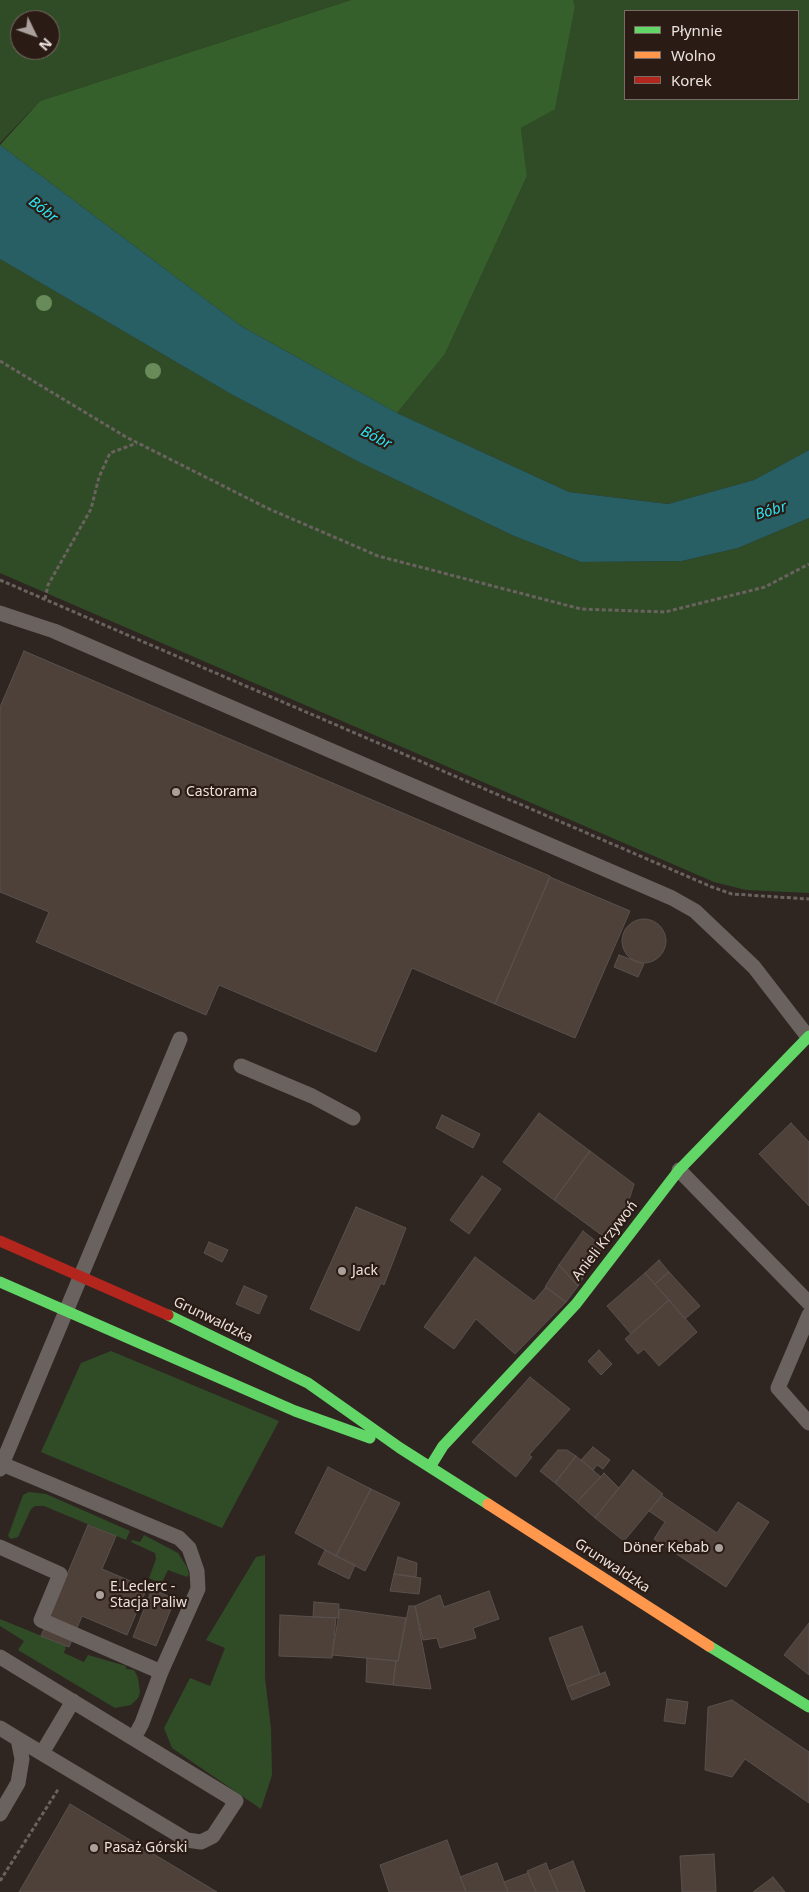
<!DOCTYPE html>
<html>
<head>
<meta charset="utf-8">
<style>
	body { margin:0 }
	#map { position:relative; width:809px; height:1892px; overflow:hidden; background:#2f2622; font-family:"Noto Sans",sans-serif }
	canvas { display:block }
	.legend { position:absolute; left:624px; top:10px; width:175px; height:90px; box-sizing:border-box; background:#2a1b14; border:1px solid #786b64; margin:0; padding:6px 9px; list-style:none; font-size:15px; color:#ece2dd }
	.legend li { display:flex; align-items:center; gap:10px; height:25px }
	.legend b { width:25px; border:1px solid #786b64 }
	.north { position:absolute; left:10px; top:10px; width:50px; height:50px; box-sizing:border-box; background:#2a1b14; border:1px solid #786b64; border-radius:50%; rotate:132deg; font-size:14px; font-weight:700; line-height:20px; text-align:center; color:#ece2dd }
	.north::after { content:''; display:block; margin:auto; width:18px; height:22px; background:#aaa09c; clip-path:polygon(50% 0,100% 100%,50% 72%,0 100%) }
</style>
</head>
<body>
<div id="map">
<canvas width="809" height="1892"></canvas>
<ul class="legend">
<li><b style="height:6px;background:#63d668"></b>Płynnie</li>
<li><b style="height:6px;background:#ff974d"></b>Wolno</li>
<li><b style="height:6px;background:#b3261e"></b>Korek</li>
</ul>
<div class="north">N</div>
</div>
<script>
const context = document.querySelector('canvas').getContext('2d');
context.lineJoin = 'round';
function paint(path, color) {
  context.fillStyle = color;
  context.fill(path, 'evenodd');
}
function toPath(rows) {
  const path = new Path2D();
  for (const r of rows) {
    if (r.length === 3) {
      path.moveTo(r[0] + r[2], r[1]);
      path.arc(r[0], r[1], r[2], 0, 2 * Math.PI);
      continue;
    }
    path.moveTo(r[0], r[1]);
    for (let i = 2; i < r.length; i += 2) path.lineTo(r[i], r[i + 1]);
  }
  return path;
}
function stroke(path, color, width, dash) {
  context.strokeStyle = color;
  context.lineWidth = width;
  context.lineCap = dash ? 'butt' : 'round';
  context.setLineDash(dash || []);
  context.stroke(path);
}
function drawText(font, color, halo, rows, align = 'center') {
  context.font = font + ' "Noto Sans",sans-serif';
  context.lineWidth = 4.5;
  context.setLineDash([]);
  context.textBaseline = 'middle';
  context.strokeStyle = halo;
  context.fillStyle = color;
  for (const [text, x, y, turn = 0] of rows) {
    context.save();
    context.translate(x, y);
    context.rotate((+turn || 0) * Math.PI / 180);
    context.textAlign = isNaN(turn) ? turn : align;
    if (halo) context.strokeText(text, 0, 0);
    context.fillText(text, 0, 0);
    context.restore();
  }
}
const green = toPath([
	[0,0,351,0,40,101,0,143],
	[20,20,50,20,50,50,20,50],
	[573,0,809,0,809,450,754,480,668,504,569,492,397,413,445,354,527,176,521,128,555,108,575,7],
	[625,11,798,11,798,99,625,99],
	[0,259,231,394,361,463,514,536,581,562,682,561,738,548,809,518,809,893,746,890,714,882,0,573],
	[111,1351,279,1421,222,1528,41,1452,81,1363],
	[29,1492,46,1494,130,1531,126,1540,44,1506,35,1506,31,1509,18,1537,11,1539,8,1536,23,1495],
	[144,1535,178,1553,187,1567,189,1574,187,1577,168,1570,161,1584,149,1578,156,1559,155,1553,131,1542,132,1540,140,1542],
	[265,1555,265,1678,271,1729,272,1775,261,1809,172,1748,164,1728,190,1678,210,1686,225,1648,206,1640,256,1557],
	[0,1619,66,1646,64,1653,84,1662,88,1655,126,1666,126,1669,134,1670,138,1678,140,1692,138,1698,131,1705,115,1708,18,1650,24,1641,0,1626]
]);
const forest = toPath([
	[351,0,573,0,575,7,555,109,521,128,527,176,445,354,397,413,241,326,0,145,40,101]
]);
const water = toPath([
	[0,145,241,326,397,413,569,492,668,504,754,480,809,450,809,518,738,548,682,561,581,562,514,536,361,463,231,394,0,259]
]);
const building = toPath([
	[24,651,550,876,495,1004,412,968,376,1052,219,985,206,1015,36,942,49,912,0,892,0,707,24,651],
	[550,877,630,911,575,1038,495,1004,550,877],
	[644,941,22],
	[619,955,644,964,638,977,614,967,619,955],
	[539,1113,590,1151,554,1200,503,1162,539,1113],
	[442,1115,480,1134,473,1148,436,1128,442,1115],
	[791,1123,809,1142,809,1206,759,1154,791,1123],
	[590,1151,634,1184,630,1197,607,1239,554,1200,590,1151],
	[482,1176,501,1189,469,1234,450,1220,482,1176],
	[356,1207,406,1228,384,1285,381,1283,359,1331,310,1309,356,1207],
	[583,1231,603,1247,578,1286,559,1265,583,1231],
	[209,1242,228,1250,222,1262,204,1253,209,1242],
	[475,1257,534,1301,546,1287,566,1302,515,1354,476,1319,454,1349,424,1327,475,1257],
	[659,1260,669,1272,655,1284,645,1273,659,1260],
	[559,1265,578,1286,566,1302,545,1287,559,1265],
	[669,1272,700,1306,685,1319,655,1284,669,1272],
	[645,1273,669,1300,631,1334,607,1306,645,1273],
	[244,1286,267,1296,259,1314,236,1304,244,1286],
	[669,1300,697,1332,659,1366,644,1349,638,1354,625,1339,669,1300],
	[599,1350,612,1364,601,1375,588,1361,599,1350],
	[530,1377,570,1409,529,1455,532,1457,516,1477,472,1442,530,1377],
	[593,1447,610,1460,603,1469,597,1465,593,1470,581,1460,593,1447],
	[558,1450,567,1450,576,1456,555,1483,540,1471,558,1450],
	[576,1456,601,1477,577,1502,555,1483,576,1456],
	[328,1467,371,1489,336,1556,295,1533,328,1467],
	[633,1470,663,1494,624,1541,595,1518,633,1470],
	[604,1473,619,1488,595,1518,577,1502,604,1473],
	[371,1489,400,1503,365,1571,336,1556,371,1489],
	[662,1496,717,1533,738,1502,769,1522,726,1587,654,1539,665,1522,649,1511,662,1496],
	[88,1525,116,1536,102,1569,147,1588,127,1635,82,1616,69,1647,41,1636,88,1525],
	[325,1550,355,1565,349,1579,318,1564,325,1550],
	[398,1557,417,1563,416,1577,394,1574,398,1557],
	[394,1574,421,1578,419,1594,390,1591,394,1574],
	[152,1589,175,1599,156,1646,133,1637,152,1589],
	[489,1591,499,1619,473,1628,476,1638,440,1648,437,1638,423,1640,415,1606,440,1595,444,1607,489,1591],
	[314,1602,339,1604,338,1618,313,1617,314,1602],
	[409,1606,415,1606,431,1689,393,1685,396,1661,398,1661,409,1606],
	[340,1609,406,1618,398,1661,332,1655,340,1609],
	[280,1615,336,1618,332,1658,279,1656,280,1615],
	[809,1623,809,1675,784,1655,809,1623],
	[582,1626,600,1674,567,1687,549,1638,582,1626],
	[367,1658,396,1661,393,1685,366,1682,367,1658],
	[605,1672,610,1685,572,1700,567,1687,605,1672],
	[667,1699,688,1702,685,1724,664,1721,667,1699],
	[732,1700,809,1752,809,1803,745,1759,732,1777,705,1770,708,1707,732,1700],
	[70,1804,217,1892,19,1892,70,1804],
	[447,1840,466,1892,389,1892,380,1865,447,1840],
	[714,1854,716,1892,682,1892,680,1856,714,1854],
	[573,1861,585,1892,558,1892,549,1871,573,1861],
	[497,1863,508,1892,466,1892,460,1877,497,1863],
	[546,1863,549,1871,558,1892,536,1892,527,1871,546,1863],
	[528,1873,536,1892,508,1892,504,1882,528,1873],
	[773,1877,785,1892,753,1892,773,1877]
]);
const path = toPath([
	[0,361,126,437,267,508,378,556,581,609,665,612,765,587,809,564],
	[0,580,712,887,732,894,809,899],
	[45,599,48,585,91,509,99,477,110,453,137,443],
	[0,1881,59,1788]
]);
const lane = toPath([
	[0,613,54,631,672,898,695,911,754,967,808,1037],
	[241,1066,312,1096,353,1118],
	[679,1170,809,1303],
	[809,1315,778,1388,809,1423],
	[2,1464,179,1538,189,1548,197,1571,198,1589,161,1672],
	[0,1469,180,1039],
	[0,1547,60,1574,41,1620,161,1672,142,1723,134,1738],
	[0,1657,236,1801,213,1836,201,1842,187,1840,18,1739],
	[0,1728,18,1739,22,1759,18,1783,0,1814],
	[42,1753,73,1701]
]);
const fast = toPath([
	[0,1282,295,1411,370,1438],
	[168,1315,308,1383,400,1448,488,1504],
	[430,1467,443,1446,576,1304,679,1170,809,1036],
	[709,1646,809,1707]
]);
const slow = toPath([
	[488,1504,709,1646]
]);
const jam = toPath([
	[0,1241,168,1315]
]);
const trees = [
	[44,303],
	[153,371]
];
const markers = [
	[176,792,5,"#aaa09c"],
	[342,1271,5,"#aaa09c"],
	[719,1548,5,"#aaa09c"],
	[100,1595,5,"#aaa09c"],
	[94,1848,5,"#aaa09c"]
];
const poiNames = [
	["Castorama",186,792],
	["Jack",352,1271],
	["Döner Kebab",709,1548,"right"],
	["E.Leclerc -",110,1587],
	["Stacja Paliw",110,1603],
	["Pasaż Górski",104,1848]
];
const streetNames = [
	["Anieli Krzywoń",605,1241,-52],
	["Grunwaldzka",213,1320,26],
	["Grunwaldzka",612,1566,33]
];
const waterNames = [
	["Bóbr",43,210,38],
	["Bóbr",376,438,27],
	["Bóbr",771,511,-17]
];
paint(green, '#304c27');
paint(forest, '#36602b');
paint(water, '#275f64');
paint(building, '#4e4139');
stroke(building, '#59514e', 1);
stroke(path, '#69625e', 3, [4, 2.5]);
stroke(lane, '#69625f', 15);
stroke(fast, '#63d668', 11);
stroke(slow, '#ff974d', 11);
stroke(jam, '#b3261e', 11);
context.fillStyle = '#688b5a';
for (const [x, y] of trees) {
  context.beginPath();
  context.arc(x, y, 8, 0, 2 * Math.PI);
  context.fill();
}
for (const [x, y, r, color] of markers) {
  const dot = new Path2D();
  dot.arc(x, y, r, 0, 2 * Math.PI);
  context.fillStyle = color;
  context.fill(dot);
  stroke(dot, '#2a1b14', 2);
}
drawText('14px', '#ece2dd', '#2a1b14', poiNames, 'left');
drawText('14px', '#ece2dd', '#2a1b14', streetNames);
drawText('italic 15px', '#29e3f2', '#2a1b14', waterNames);
</script>
</body>
</html>
